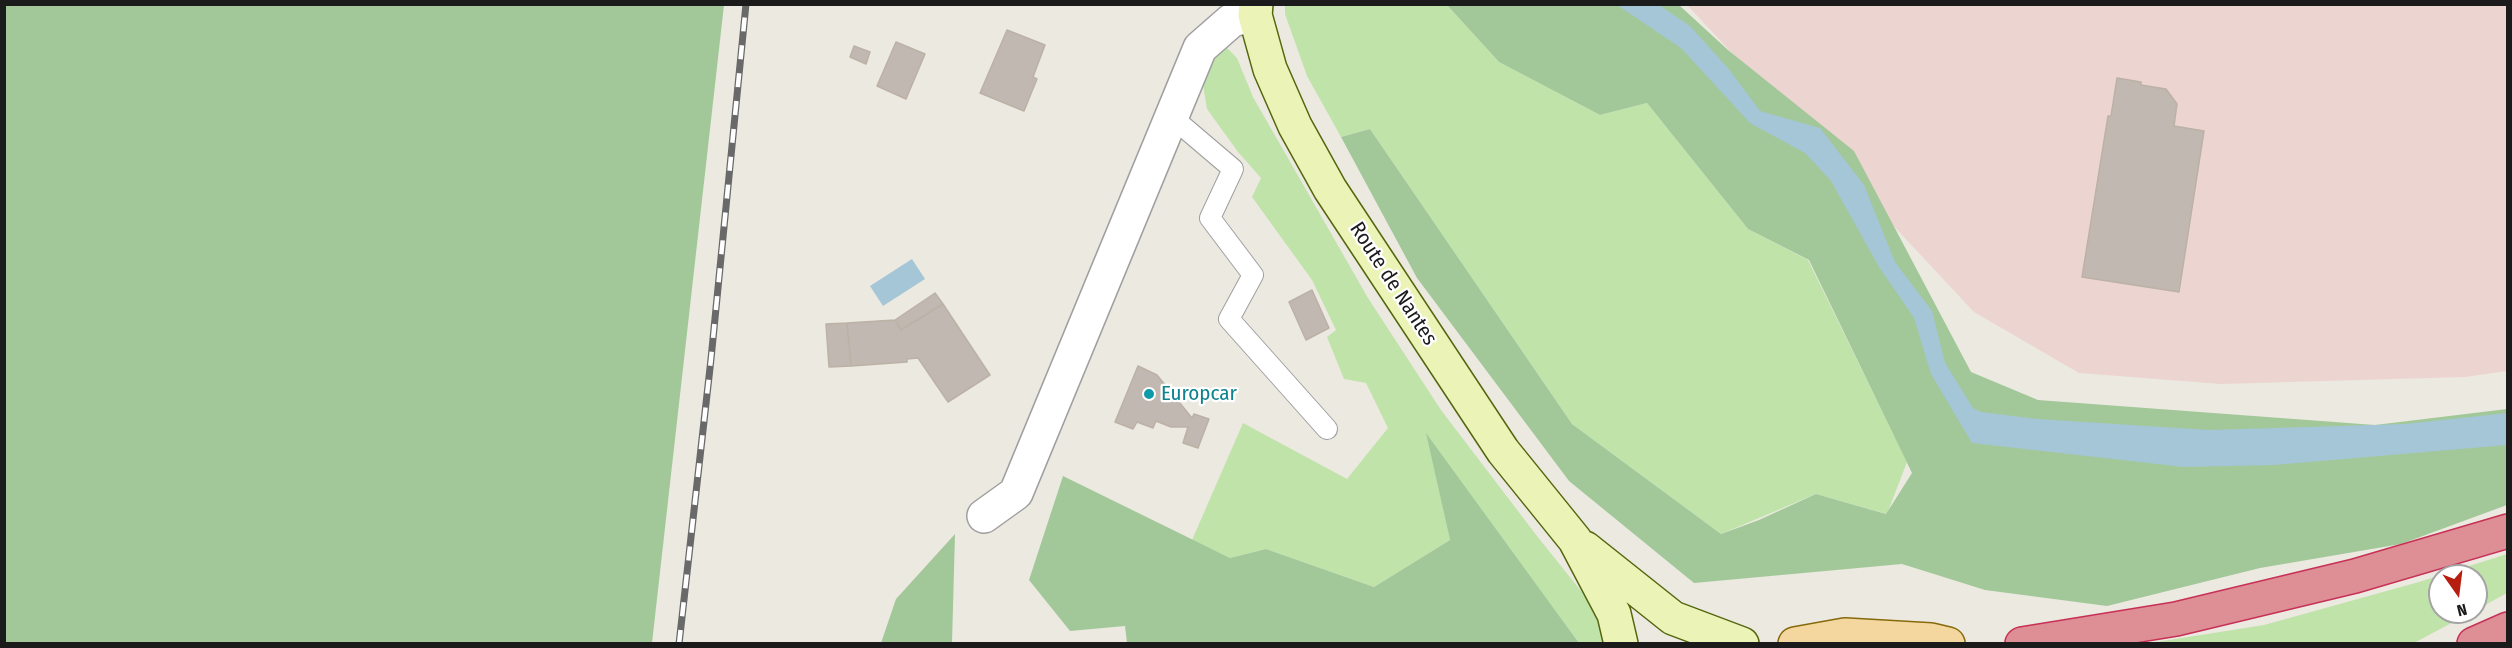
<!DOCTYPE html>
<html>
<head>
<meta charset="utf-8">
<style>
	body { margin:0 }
	#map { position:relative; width:2512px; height:648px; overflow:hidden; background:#ece9e1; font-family:"Fira Sans Condensed",sans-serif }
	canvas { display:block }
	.frame { position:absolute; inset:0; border:6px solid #1b1b1b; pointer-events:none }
	.north { position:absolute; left:2428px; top:564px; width:60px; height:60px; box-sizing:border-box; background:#fff; border:2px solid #a4a4a4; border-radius:50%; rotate:166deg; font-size:16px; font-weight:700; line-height:24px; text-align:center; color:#1b1b1b }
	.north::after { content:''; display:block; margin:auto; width:21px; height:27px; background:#b61f0f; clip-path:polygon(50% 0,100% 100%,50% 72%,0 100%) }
</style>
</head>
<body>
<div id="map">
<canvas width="2512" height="648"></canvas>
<div class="frame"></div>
<div class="north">N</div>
</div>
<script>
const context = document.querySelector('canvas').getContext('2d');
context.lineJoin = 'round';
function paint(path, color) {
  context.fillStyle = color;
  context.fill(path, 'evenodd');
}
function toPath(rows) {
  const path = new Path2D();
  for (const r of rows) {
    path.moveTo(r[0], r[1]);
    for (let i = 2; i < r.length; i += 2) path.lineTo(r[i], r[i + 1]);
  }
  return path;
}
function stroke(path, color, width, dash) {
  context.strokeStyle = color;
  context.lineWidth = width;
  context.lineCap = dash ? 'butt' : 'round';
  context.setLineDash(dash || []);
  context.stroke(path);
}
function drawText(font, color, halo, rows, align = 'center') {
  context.font = font + ' "Fira Sans Condensed",sans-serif';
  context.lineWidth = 4.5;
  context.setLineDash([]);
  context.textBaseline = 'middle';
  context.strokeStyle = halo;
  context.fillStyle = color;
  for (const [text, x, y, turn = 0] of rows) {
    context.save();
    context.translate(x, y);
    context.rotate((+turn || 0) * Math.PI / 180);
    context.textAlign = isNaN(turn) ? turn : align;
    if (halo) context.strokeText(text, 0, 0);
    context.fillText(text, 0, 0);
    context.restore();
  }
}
const commercial = toPath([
	[1687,5,2507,5,2507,371,2465,377,2221,384,2079,373,1974,312]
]);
const grass = toPath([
	[1285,5,1447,5,1499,62,1600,115,1647,103,1748,229,1808,260,1907,462,1887,514,1816,494,1721,534,1572,424,1370,129,1341,137,1307,76,1285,14],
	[1224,45,1237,58,1253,97,1368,298,1441,410,1537,536,1597,611,1610,643,1579,643,1427,435,1450,540,1374,587,1266,549,1230,558,1192,540,1243,423,1347,479,1388,428,1366,383,1344,379,1327,337,1336,330,1312,280,1252,197,1261,178,1238,152,1207,109,1203,85,1212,53],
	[2507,554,2507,593,2476,610,2476,576,2440,576,2440,612,2472,612,2414,643,2150,643,2264,625,2419,582]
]);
const forest = toPath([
	[4,5,724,5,652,643,5,643],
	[1447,5,1679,5,1728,50,1854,151,1971,372,2038,400,2375,425,2507,409,2507,505,2401,544,2260,568,2107,606,1985,590,1902,564,1694,583,1569,481,1417,278,1341,137,1370,129,1572,424,1721,534,1759,520,1816,494,1886,514,1912,473,1809,260,1748,229,1647,103,1600,115,1499,62],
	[1426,433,1579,643,1127,643,1125,626,1070,631,1029,580,1063,476,1230,558,1266,549,1374,587,1450,540],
	[955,534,952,643,881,643,896,599]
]);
const water = toPath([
	[1617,5,1659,5,1690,26,1728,68,1760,111,1820,128,1864,185,1895,262,1932,311,1945,363,1973,408,1981,412,2037,419,2209,430,2405,424,2507,413,2507,445,2274,465,2184,467,1972,443,1931,374,1914,318,1879,267,1831,181,1805,153,1750,123,1681,48],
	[912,259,925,279,883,306,870,286]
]);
const building = toPath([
	[1007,30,1045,45,1033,77,1037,79,1024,111,980,93,1007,30],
	[896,42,925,54,906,99,877,86,896,42],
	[854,46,870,52,866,64,850,57,854,46],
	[2117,78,2141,82,2141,85,2166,89,2177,104,2174,126,2204,131,2179,292,2082,277,2108,116,2111,116,2117,78],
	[1312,290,1329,328,1306,340,1289,302,1312,290],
	[935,293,943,304,901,330,895,320,935,293],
	[943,304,990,375,948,402,918,358,907,359,907,362,851,366,847,323,895,320,901,330,943,304],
	[847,323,851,366,829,367,826,324,847,323],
	[1138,366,1157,375,1192,418,1194,414,1209,419,1198,448,1183,443,1188,427,1171,427,1156,421,1153,428,1137,422,1133,429,1115,422,1138,366]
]);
const lane = toPath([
	[1173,118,1233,169,1210,218,1253,275,1229,319,1327,429]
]);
const street = toPath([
	[984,516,1016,493,1200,48,1232,20,1255,15]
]);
const secondary = toPath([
	[1256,4,1255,15,1270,69,1295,126,1330,189,1503,451,1575,540,1614,614,1621,644],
	[1585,548,1673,618,1742,644]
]);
const primary = toPath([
	[1795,644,1845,635,1931,640,1948,644]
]);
const highway = toPath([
	[2022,644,2176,619,2355,576,2508,531],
	[2474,644,2508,629]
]);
const rail = toPath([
	[679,644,711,359,746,4]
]);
const markers = [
	[1149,394,6,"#0f9aa8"]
];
const streetNames = [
	["Route de Nantes",1393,284,57]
];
const cultureNames = [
	["Europcar",1161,394]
];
paint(commercial, '#ecd4d1');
paint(grass, '#c0e3aa');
paint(forest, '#a2c899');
paint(water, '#a4c6d6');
paint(building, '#c0b8b1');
stroke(building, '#bcb1a5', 1.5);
stroke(lane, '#9f9f9f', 22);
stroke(street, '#9f9f9f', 36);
stroke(secondary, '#54670d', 36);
stroke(primary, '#86690b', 36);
stroke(highway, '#c73156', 36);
stroke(lane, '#fff', 20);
stroke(street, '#fff', 33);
stroke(secondary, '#ebf3b7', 33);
stroke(primary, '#f4d79e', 33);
stroke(highway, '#de8e95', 33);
stroke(rail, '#696969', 7);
stroke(rail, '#fff', 4.5, [14]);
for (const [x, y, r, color] of markers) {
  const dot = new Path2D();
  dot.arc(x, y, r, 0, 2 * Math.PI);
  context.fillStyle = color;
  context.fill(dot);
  stroke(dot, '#fff', 2);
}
drawText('21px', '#1b1b1b', '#fff', streetNames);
drawText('21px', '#0d838f', '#fff', cultureNames, 'left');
</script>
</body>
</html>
